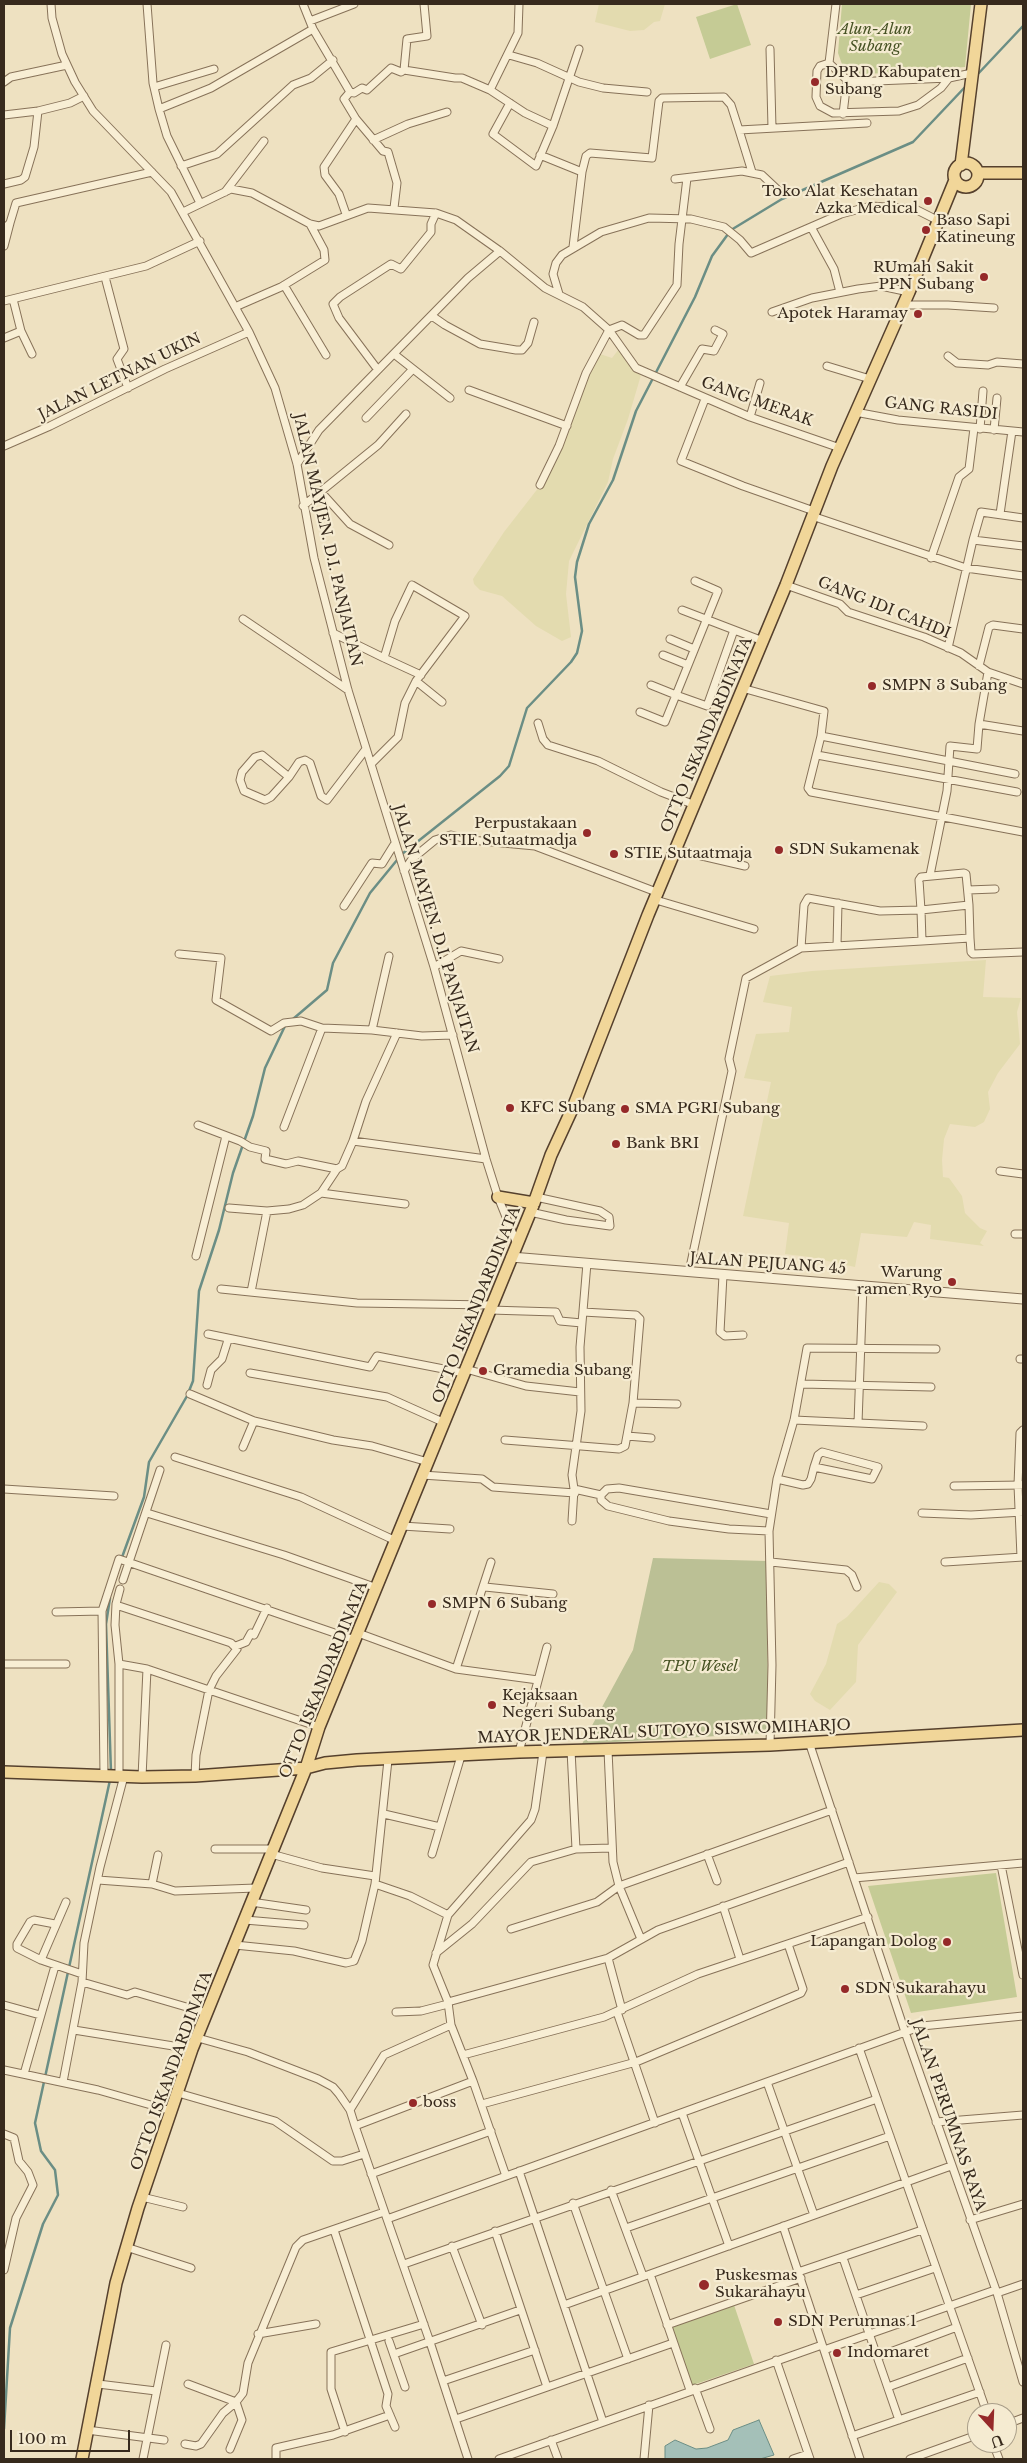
<!DOCTYPE html>
<html>
<head>
<meta charset="utf-8">
<style>
	body { margin:0 }
	#map { position:relative; width:1027px; height:2463px; overflow:hidden; background:#eee1c1; font-family:"Libre Baskerville",serif }
	canvas { display:block }
	.frame { position:absolute; inset:0; border:5px solid #372a1d; pointer-events:none }
	.north { position:absolute; left:967px; top:2403px; width:50px; height:50px; box-sizing:border-box; background:#f5ebd1; border:1px solid #a99e89; border-radius:50%; rotate:160deg; font-size:14px; font-weight:700; line-height:20px; text-align:center; color:#372a1d }
	.north::after { content:''; display:block; margin:auto; width:18px; height:22px; background:#952929; clip-path:polygon(50% 0,100% 100%,50% 72%,0 100%) }
	.scale { position:absolute; left:10px; top:2430px; width:120px; height:22px; box-sizing:border-box; border:2px solid #372a1d; border-top:0; padding-left:6px; font-size:15px; line-height:18px; white-space:nowrap; color:#372a1d; -webkit-text-stroke:4px #f5ebd1; paint-order:stroke }
</style>
</head>
<body>
<div id="map">
<canvas width="1027" height="2463"></canvas>
<div class="frame"></div>
<div class="north">U</div>
<div class="scale">100 m</div>
</div>
<script>
const context = document.querySelector('canvas').getContext('2d');
context.lineJoin = 'round';
function paint(path, color) {
  context.fillStyle = color;
  context.fill(path, 'evenodd');
}
function toPath(rows) {
  const path = new Path2D();
  for (const r of rows) {
    if (r.length === 3) {
      path.moveTo(r[0] + r[2], r[1]);
      path.arc(r[0], r[1], r[2], 0, 2 * Math.PI);
      continue;
    }
    path.moveTo(r[0], r[1]);
    for (let i = 2; i < r.length; i += 2) path.lineTo(r[i], r[i + 1]);
  }
  return path;
}
function stroke(path, color, width, dash) {
  context.strokeStyle = color;
  context.lineWidth = width;
  context.lineCap = dash ? 'butt' : 'round';
  context.setLineDash(dash || []);
  context.stroke(path);
}
function drawText(font, color, halo, rows, align = 'center') {
  context.font = font + ' "Libre Baskerville",serif';
  context.lineWidth = 4.5;
  context.setLineDash([]);
  context.textBaseline = 'middle';
  context.strokeStyle = halo;
  context.fillStyle = color;
  for (const [text, x, y, turn = 0] of rows) {
    context.save();
    context.translate(x, y);
    context.rotate((+turn || 0) * Math.PI / 180);
    context.textAlign = isNaN(turn) ? turn : align;
    if (halo) context.strokeText(text, 0, 0);
    context.fillText(text, 0, 0);
    context.restore();
  }
}
const farmland = toPath([
	[599,4,665,4,660,21,654,22,644,30,630,31,595,22],
	[619,349,627,363,641,375,628,419,613,459,608,482,569,561,566,594,571,637,562,641,536,626,502,596,480,590,474,584,473,579,504,532,546,478,578,392,600,354,612,358],
	[986,960,983,997,1021,998,1017,1012,1020,1044,998,1073,988,1092,990,1109,984,1122,975,1127,950,1124,944,1139,942,1160,943,1177,949,1178,962,1196,965,1213,980,1228,987,1231,980,1243,984,1246,930,1239,931,1225,914,1222,907,1237,861,1233,855,1267,810,1257,785,1254,789,1223,743,1216,771,1082,744,1078,756,1034,789,1032,792,1007,763,1002,770,976,812,971],
	[879,1582,889,1584,897,1592,858,1645,856,1682,830,1710,815,1701,810,1694,826,1664,837,1624,847,1617]
]);
const green = toPath([
	[737,4,751,45,710,59,696,17],
	[842,4,971,4,965,67,854,75,843,67,838,53],
	[996,1873,1017,1997,911,2013,868,1886],
	[734,2305,754,2364,690,2386,670,2327]
]);
const cemetery = toPath([
	[653,1558,767,1561,768,1733,582,1744,633,1650]
]);
const water = toPath([
	[759,2420,774,2455,760,2459,665,2459,665,2446,675,2440,696,2449,707,2448,728,2440,733,2430,759,2420]
]);
const stream = toPath([
	[976,76,1023,26],
	[293,1019,327,990,333,963,370,893,402,854,500,776,509,766,527,708,571,662,577,653,582,631,575,577,577,562,589,524,613,480,636,411,695,297,712,256,731,230,782,199,913,142,967,85],
	[121,1560,144,1497,149,1462,187,1396,193,1381,199,1291,219,1230,233,1173,253,1116,265,1068,285,1026],
	[110,1598,106,1624,111,1772],
	[4,2429,10,2328,43,2224,58,2195,55,2170,41,2151,35,2123,110,1780]
]);
const minor = toPath([
	[51,4,52,18,62,54,75,82,93,111,171,192,249,332,275,388,297,464,314,558,348,690,434,967,486,1159,498,1197,517,1244],
	[147,4,153,83,159,109,167,136,200,203],
	[303,4,313,29,350,92,344,99,356,119,383,151,388,152,397,183,394,208],
	[836,4,829,63,847,80,852,82,949,78,972,73],
	[310,21,354,4],
	[770,49,772,128],
	[509,55,537,63,579,82,603,88,647,92],
	[829,63,820,66,817,71,816,97,820,106,833,113,899,111,918,105,941,88,949,78],
	[404,70,407,39,427,36,424,4],
	[4,82,11,77,67,65],
	[154,87,214,69],
	[490,90,518,33,519,4],
	[350,92,354,93,362,88,367,90,391,68,401,72,404,70,455,78,462,78,490,90,525,113,553,126],
	[510,103,493,134,536,166,553,126,579,49],
	[159,109,211,88,313,29],
	[843,114,847,80],
	[4,115,38,111,70,103,84,96],
	[739,130,752,172],
	[373,140,408,124,447,112],
	[540,155,582,172],
	[181,166,217,154,293,85,311,78,333,60],
	[675,179,742,171,762,175,778,190],
	[4,184,21,180,25,177,34,147,38,111],
	[225,192,264,141],
	[183,212,231,189,252,193,310,224,319,226,368,208,436,213,456,220,500,251,545,288,583,307,609,330,636,368,750,417,840,448],
	[346,214,339,194,325,175,324,167,356,119],
	[811,227,834,269,840,292],
	[4,229,10,223,16,203,152,172],
	[4,246,10,223],
	[573,247,582,172,586,156,590,153,652,158,659,101,662,98,724,97,731,105,739,130,867,123],
	[105,277,124,349,117,359,128,388],
	[284,285,326,355],
	[559,294,553,274,556,263,562,255,601,232,649,218,691,219,724,227,740,240,751,253,841,214,871,206,915,209,939,221],
	[13,299,21,331,32,354],
	[4,301,146,266,200,241],
	[903,305,948,305,994,308],
	[235,307,281,287,325,260,324,250,310,224],
	[772,312,812,298,858,289,881,286,909,292],
	[432,316,445,325,480,344,516,350,522,350,528,343,534,322],
	[4,338,21,331],
	[394,354,450,398],
	[948,356,957,363,988,365,997,362,1023,364],
	[827,366,870,379],
	[378,370,339,318,333,304,340,297,391,264,401,269,431,232,431,224,436,213],
	[680,387,702,349,714,351,723,334,715,330],
	[469,390,567,426],
	[705,399,681,461,743,486,814,511],
	[855,412,898,420,1023,432],
	[750,417,760,383],
	[366,418,413,369],
	[980,429,983,391],
	[994,430,997,398],
	[4,446,50,426,165,369,249,332],
	[297,464,319,430,468,278,500,251],
	[540,485,559,446,586,373,609,330,622,325,639,335,644,335,677,285,679,244,687,178],
	[321,492,350,524,389,545],
	[303,506,378,445,406,414],
	[1000,514,1012,431],
	[812,516,966,568,1023,576],
	[973,540,981,512,1023,518],
	[931,558,959,477,969,469,974,428],
	[695,581,718,591,676,695,707,706,734,630],
	[786,585,840,604,848,612,924,637,961,653,988,672,1023,684],
	[682,610,763,641],
	[243,619,348,690],
	[333,633,384,658,395,621,412,585,465,616,416,681,405,703,398,737,371,764],
	[670,639,694,649],
	[948,648,973,540,1023,546],
	[663,655,688,665],
	[384,658,421,675],
	[979,666,989,627,993,625,1023,629],
	[416,681,442,702],
	[742,688,824,711,821,736,808,788,811,792,1023,832],
	[640,712,665,722,676,695,651,685],
	[538,723,543,739,548,745,598,761,661,792,695,805],
	[979,724,1023,731],
	[821,736,1015,774],
	[817,755,1017,792],
	[289,777,262,755,255,757,242,772,240,780,244,791,265,800,271,797,289,777,299,762,305,760,310,763,321,796,327,800,366,749],
	[676,850,745,866],
	[404,871,412,859,435,840,451,835,471,840,535,846,659,893],
	[930,875,947,791,950,746,977,749,979,724,988,672],
	[968,890,995,889],
	[656,900,754,929],
	[969,905,970,938],
	[344,906,372,863,382,864,395,843],
	[922,941,970,938,971,952,973,954,1023,952],
	[837,946,838,903],
	[179,954,221,958,216,1000,271,1031,284,1023,301,1021,322,1028,372,1030,422,1036,453,1035],
	[434,967,461,951,499,959],
	[372,1030,389,956],
	[397,1033,366,1101,353,1141,486,1159],
	[198,1125,240,1141,250,1147,266,1151,265,1159,286,1164,298,1161,337,1169],
	[284,1127,322,1028],
	[1000,1171,1023,1174],
	[321,1193,405,1204],
	[229,1208,267,1211,289,1209,303,1205,321,1193,337,1169,342,1166,353,1141],
	[530,1212,566,1220,610,1226,609,1217,600,1211,536,1197],
	[1015,1234,1023,1234],
	[196,1256,226,1136],
	[587,1263,580,1347,581,1411,572,1475,574,1489,601,1495,607,1489,619,1488,771,1514],
	[689,1272,732,1071,729,1059,746,978,801,948,922,941,921,910,969,905,966,874,964,873,921,877,919,880,921,910,880,911,808,898,804,905,801,948],
	[723,1275,720,1332,725,1336,743,1335],
	[221,1289,357,1303,492,1305],
	[251,1292,267,1211],
	[490,1310,556,1312,560,1321,582,1323],
	[208,1334,370,1367,377,1356,464,1373],
	[1020,1359,1023,1359],
	[466,1369,526,1386,580,1392],
	[250,1373,387,1397,445,1423],
	[802,1384,931,1387],
	[207,1385,211,1370,222,1359,228,1340],
	[190,1394,254,1421,333,1440,372,1446,428,1462],
	[633,1403,677,1404],
	[794,1420,923,1426],
	[858,1423,863,1285],
	[627,1436,651,1438],
	[505,1440,619,1449,625,1446,633,1403,640,1319,636,1315,583,1312],
	[243,1447,254,1421],
	[175,1457,301,1497,396,1541],
	[422,1475,482,1479,493,1487,575,1493],
	[777,1479,803,1485,808,1484,811,1479,814,1467,818,1455,822,1452,878,1467,872,1479,814,1467],
	[954,1486,1023,1485],
	[4,1489,114,1496],
	[601,1495,601,1500,608,1506,669,1521,729,1529,769,1531],
	[147,1513,284,1555,377,1588],
	[922,1513,971,1515,1023,1512],
	[572,1521,574,1489],
	[402,1526,450,1529],
	[1021,1557,1018,1485,1020,1433,1023,1430],
	[771,1562,846,1570,852,1575,857,1587],
	[945,1562,1023,1557],
	[123,1580,160,1470],
	[485,1587,553,1594],
	[116,1605,231,1643,237,1649,216,1676,209,1690,147,1669,119,1664],
	[102,1611,104,1775],
	[56,1612,102,1611,119,1559,355,1640],
	[358,1633,456,1669,538,1680],
	[236,1646,246,1642,251,1633,254,1635,267,1608],
	[4,1664,66,1664],
	[456,1669,491,1562],
	[809,1742,905,2032,997,2293,1023,2382],
	[770,1745,772,1665,769,1531,777,1479,794,1420,807,1348,936,1349],
	[571,1750,576,1849],
	[608,1750,613,1862,619,1886,641,1939],
	[519,1752,547,1647],
	[119,1776,119,1664,115,1625,116,1604,120,1589],
	[195,1776,196,1755,209,1690,319,1727],
	[142,1777,147,1669],
	[384,1814,440,1827],
	[215,1849,273,1849],
	[271,1854,322,1868,375,1876],
	[432,1854,461,1756],
	[707,1854,717,1881],
	[1001,1865,1023,1975],
	[854,1878,1023,1863],
	[98,1880,152,1884,175,1891,256,1888],
	[152,1884,158,1855],
	[375,1884,410,1896,448,1915],
	[251,1902,306,1910],
	[723,1906,740,1959],
	[245,1920,304,1925],
	[55,1924,34,1920,30,1922,17,1944,17,1948,41,1960,82,1974],
	[511,1929,597,1902,619,1886,832,1810],
	[235,1945,294,1951,346,1963,354,1961,362,1941,375,1884,388,1760],
	[436,1953,472,1924,531,1862,576,1849,611,1848],
	[608,1958,622,2010],
	[41,1960,66,1902],
	[82,1982,127,1995,135,1992,207,2013],
	[448,2002,608,1958,658,1930,849,1862],
	[4,2005,40,2015],
	[396,2012,421,2011,448,2004],
	[617,2012,655,2123],
	[74,2030,192,2049],
	[198,2038,248,2052,318,2079,333,2087,339,2094,350,2110,355,2126],
	[859,2048,987,2413],
	[463,2055,604,2017,698,1974,868,1917],
	[4,2070,98,2090,172,2111],
	[24,2074,55,1966],
	[473,2081,451,2025,448,2002,433,1965,448,1915,531,1820,535,1809,543,1752],
	[63,2082,82,1982,84,1943,100,1867,124,1776],
	[767,2082,814,2215],
	[178,2093,275,2121,333,2161,342,2161,364,2154],
	[482,2104,636,2062,801,1993,803,1989,788,1944],
	[350,2110,384,2055,451,2025],
	[682,2113,729,2246],
	[936,2122,1023,2115],
	[4,2134,14,2138,19,2161,28,2172,33,2185,16,2218,4,2270],
	[519,2171,603,2422],
	[371,2174,491,2131],
	[611,2190,643,2276],
	[142,2197,183,2207],
	[573,2203,628,2359],
	[387,2219,355,2126,473,2081,506,2176],
	[970,2220,1023,2204],
	[783,2226,860,2459],
	[626,2228,890,2136],
	[334,2230,388,2394,386,2406,395,2427],
	[495,2231,547,2387],
	[452,2246,482,2325],
	[126,2247,191,2268],
	[843,2258,899,2420],
	[404,2264,877,2099],
	[798,2272,922,2230],
	[650,2274,690,2390],
	[997,2293,1023,2284],
	[856,2295,935,2268],
	[564,2305,951,2166],
	[667,2325,801,2278],
	[258,2334,316,2324],
	[389,2341,405,2387],
	[824,2350,995,2290],
	[394,2354,520,2310],
	[877,2357,957,2327],
	[776,2360,810,2459],
	[443,2381,535,2350],
	[98,2384,156,2391],
	[888,2387,968,2358],
	[695,2388,710,2429],
	[456,2419,673,2343],
	[1007,2424,1023,2418],
	[87,2430,164,2440],
	[345,2432,331,2389,331,2352,424,2324],
	[852,2436,980,2392],
	[551,2440,558,2459],
	[993,2443,999,2459],
	[185,2444,196,2446,201,2444,223,2413,236,2402,188,2384],
	[230,2449,242,2420,236,2402,243,2393,248,2363,296,2247,303,2240,384,2212],
	[143,2459,166,2345],
	[276,2459,276,2448,333,2435,390,2415],
	[468,2459,430,2342,387,2219,922,2026,1023,2016],
	[499,2459,822,2345],
	[644,2459,649,2405],
	[793,2459,808,2454],
	[910,2459,977,2435]
]);
const tertiary = toPath([
	[511,1257,1023,1299]
]);
const primary = toPath([
	[966,175,12],
	[961,165,981,4],
	[979,173,1023,173],
	[498,1197,534,1203],
	[4,1772,142,1777,195,1776,306,1768,325,1763,357,1760,519,1752,770,1745,1023,1730],
	[82,2459,116,2283,138,2208,192,2049,306,1768,319,1727,534,1203,551,1155,574,1105,648,915,786,585,832,466,909,292,955,180]
]);
const markers = [
	[815,82,5,"#952929"],
	[928,201,5,"#952929"],
	[926,230,5,"#952929"],
	[984,277,5,"#952929"],
	[918,314,5,"#952929"],
	[872,686,5,"#952929"],
	[587,833,5,"#952929"],
	[779,850,5,"#952929"],
	[614,854,5,"#952929"],
	[510,1108,5,"#952929"],
	[625,1109,5,"#952929"],
	[616,1144,5,"#952929"],
	[952,1282,5,"#952929"],
	[483,1371,5,"#952929"],
	[432,1604,5,"#952929"],
	[492,1705,5,"#952929"],
	[947,1942,5,"#952929"],
	[845,1989,5,"#952929"],
	[413,2103,5,"#952929"],
	[704,2285,6,"#952929"],
	[778,2322,5,"#952929"],
	[837,2353,5,"#952929"]
];
const parkNames = [
	["Alun-Alun",875,30],
	["Subang",875,47],
	["TPU Wesel",700,1667]
];
const poiNames = [
	["DPRD Kabupaten",825,73],
	["Subang",825,90],
	["Toko Alat Kesehatan",918,192,"right"],
	["Azka Medical",918,209,"right"],
	["Baso Sapi",936,221],
	["Katineung",936,238],
	["RUmah Sakit",974,268,"right"],
	["PPN Subang",974,285,"right"],
	["Apotek Haramay",908,314,"right"],
	["SMPN 3 Subang",882,686],
	["Perpustakaan",577,824,"right"],
	["STIE Sutaatmadja",577,841,"right"],
	["SDN Sukamenak",789,850],
	["STIE Sutaatmaja",624,854],
	["KFC Subang",520,1108],
	["SMA PGRI Subang",635,1109],
	["Bank BRI",626,1144],
	["Warung",942,1273,"right"],
	["ramen Ryo",942,1290,"right"],
	["Gramedia Subang",493,1371],
	["SMPN 6 Subang",442,1604],
	["Kejaksaan",502,1696],
	["Negeri Subang",502,1713],
	["Lapangan Dolog",937,1942,"right"],
	["SDN Sukarahayu",855,1989],
	["boss",423,2103],
	["Puskesmas",715,2276],
	["Sukarahayu",715,2293],
	["SDN Perumnas 1",788,2322],
	["Indomaret",847,2353]
];
const streetNames = [
	["JALAN LETNAN UKIN",120,377,-26],
	["GANG MERAK",757,402,20],
	["GANG RASIDI",941,409,6],
	["JALAN MAYJEN. D.I. PANJAITAN",327,540,77],
	["GANG IDI CAHDI",884,608,22],
	["OTTO ISKANDARDINATA",707,735,-67],
	["JALAN MAYJEN. D.I. PANJAITAN",435,929,73],
	["JALAN PEJUANG 45",768,1264,4],
	["OTTO ISKANDARDINATA",477,1305,-68],
	["OTTO ISKANDARDINATA",324,1680,-68],
	["MAYOR JENDERAL SUTOYO SISWOMIHARJO",664,1732,-2],
	["OTTO ISKANDARDINATA",172,2071,-70],
	["JALAN PERUMNAS RAYA",948,2115,71]
];
paint(farmland, '#e3dbaf');
paint(green, '#c5cb95');
paint(cemetery, '#bbc095');
paint(water, '#a4c0b8');
stroke(water, '#6b8e85', 1);
stroke(stream, '#6b8e85', 2.5);
stroke(minor, '#877259', 9);
stroke(tertiary, '#877259', 11);
stroke(primary, '#55402d', 14);
stroke(minor, '#f8eed4', 7);
stroke(tertiary, '#f8eed4', 9);
stroke(primary, '#f1d699', 11);
for (const [x, y, r, color] of markers) {
  const dot = new Path2D();
  dot.arc(x, y, r, 0, 2 * Math.PI);
  context.fillStyle = color;
  context.fill(dot);
  stroke(dot, '#f5ebd1', 2);
}
drawText('italic 15px', '#475324', '#f5ebd1', parkNames);
drawText('15px', '#372a1d', '#f5ebd1', poiNames, 'left');
drawText('15px', '#372a1d', '#f5ebd1', streetNames);
</script>
</body>
</html>
